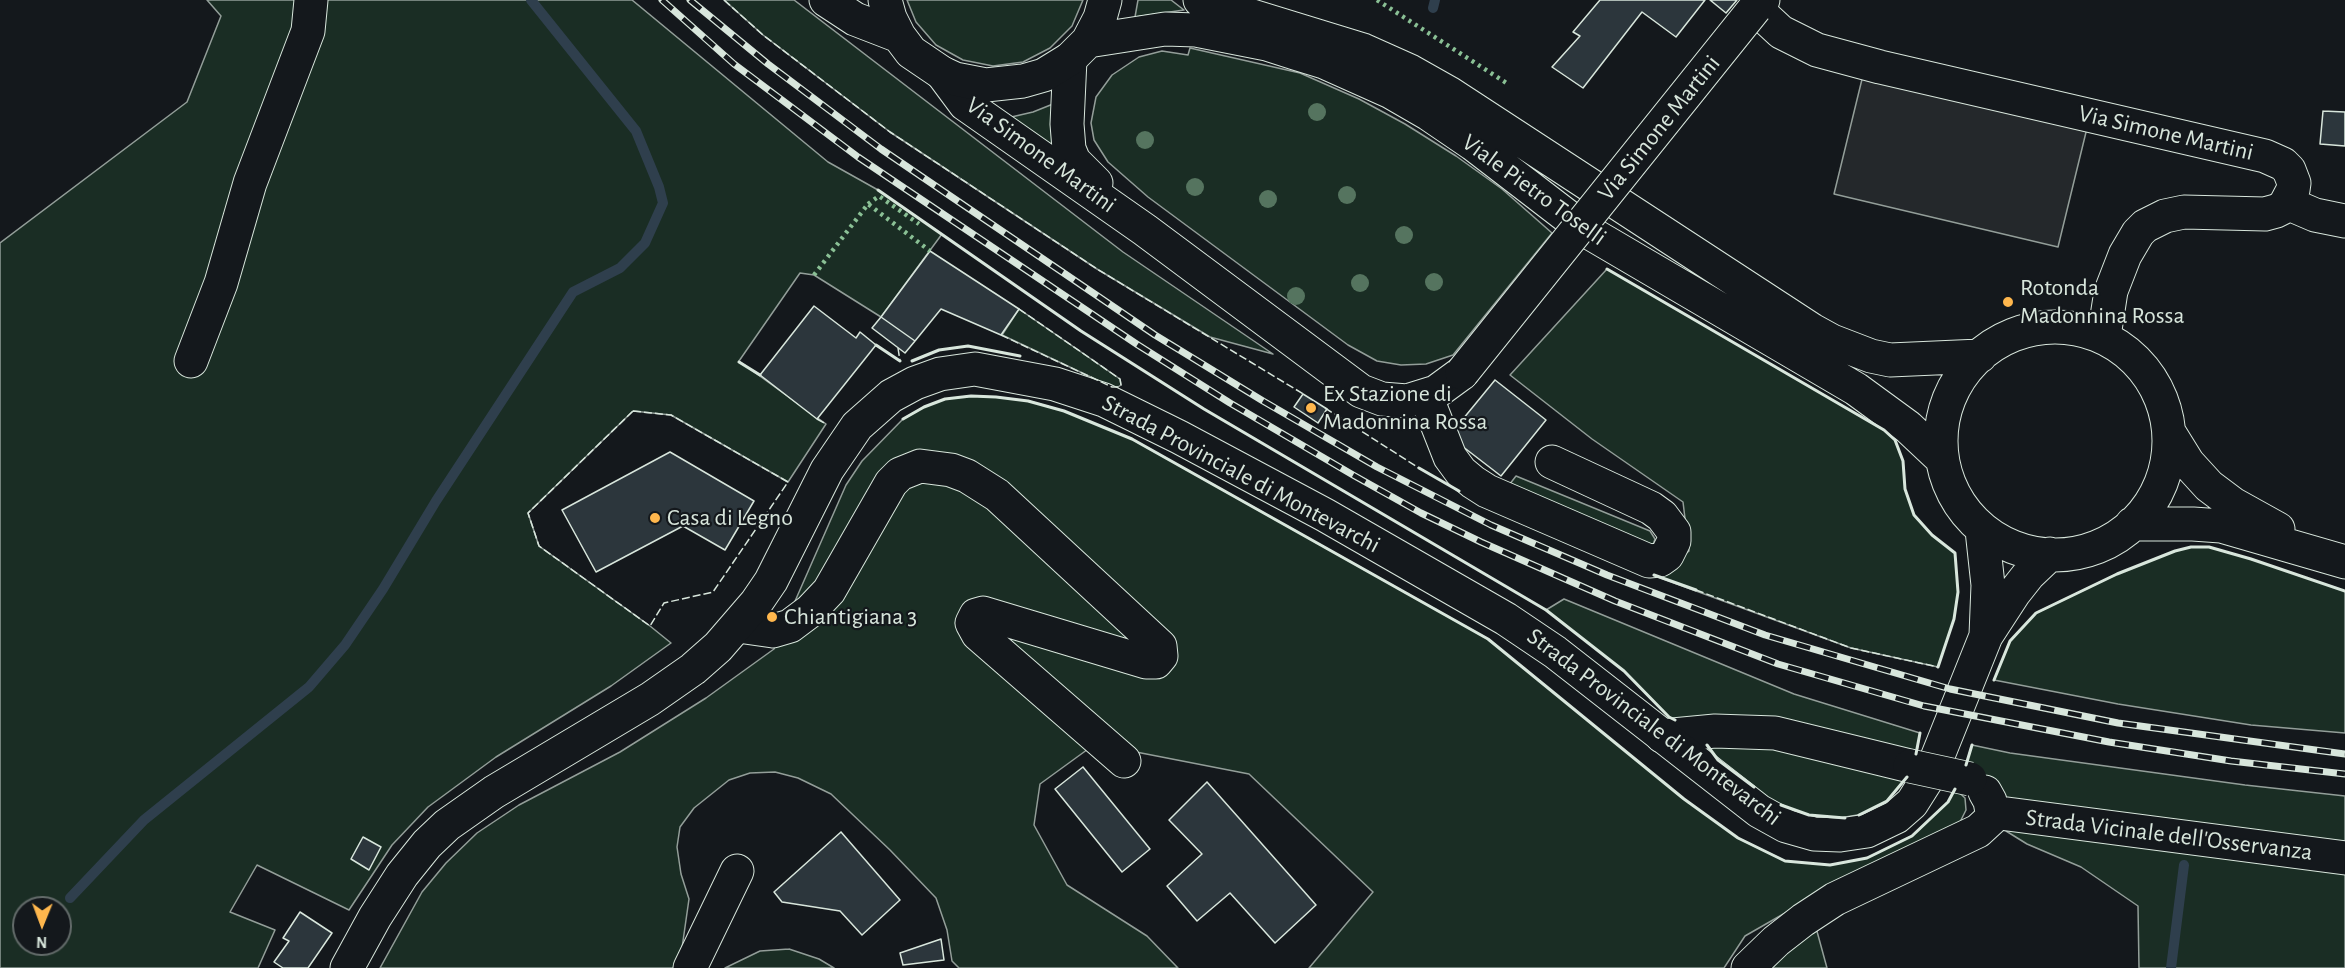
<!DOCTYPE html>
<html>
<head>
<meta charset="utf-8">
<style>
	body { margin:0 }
	#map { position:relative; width:2345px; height:968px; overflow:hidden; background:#14181c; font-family:"Alegreya Sans",sans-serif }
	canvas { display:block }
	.north { position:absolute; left:12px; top:896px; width:60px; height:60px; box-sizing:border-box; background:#14181c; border:2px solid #626a69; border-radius:50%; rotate:181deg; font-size:16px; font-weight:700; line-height:24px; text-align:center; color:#d8e6dc }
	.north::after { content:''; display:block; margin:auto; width:21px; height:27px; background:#ffb74d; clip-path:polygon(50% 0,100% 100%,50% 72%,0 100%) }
</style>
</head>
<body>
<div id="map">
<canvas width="2345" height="968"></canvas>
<div class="north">N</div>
</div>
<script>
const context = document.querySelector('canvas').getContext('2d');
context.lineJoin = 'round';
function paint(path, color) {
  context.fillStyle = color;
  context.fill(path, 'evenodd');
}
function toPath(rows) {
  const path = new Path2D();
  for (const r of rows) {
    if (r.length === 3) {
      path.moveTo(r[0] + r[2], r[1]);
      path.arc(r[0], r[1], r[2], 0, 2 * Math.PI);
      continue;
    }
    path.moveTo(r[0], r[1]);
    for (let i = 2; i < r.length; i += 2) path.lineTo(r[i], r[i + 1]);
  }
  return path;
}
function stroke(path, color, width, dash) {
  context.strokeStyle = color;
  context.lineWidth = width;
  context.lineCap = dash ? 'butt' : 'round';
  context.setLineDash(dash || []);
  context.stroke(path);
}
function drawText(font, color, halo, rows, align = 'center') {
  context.font = font + ' "Alegreya Sans",sans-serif';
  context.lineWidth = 4.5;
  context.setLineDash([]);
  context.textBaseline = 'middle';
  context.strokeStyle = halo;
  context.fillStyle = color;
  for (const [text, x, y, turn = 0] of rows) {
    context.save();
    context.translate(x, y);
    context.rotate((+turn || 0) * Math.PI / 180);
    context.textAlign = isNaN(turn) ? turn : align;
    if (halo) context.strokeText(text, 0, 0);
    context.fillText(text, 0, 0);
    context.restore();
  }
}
const green = toPath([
	[207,0,632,0,828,162,878,190,942,234,881,317,814,275,800,273,739,361,826,424,788,482,671,415,633,411,528,513,539,546,650,626,671,643,611,686,496,757,428,807,392,845,349,910,257,865,230,912,275,930,258,968,0,968,0,243,187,102,221,16,207,0],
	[24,908,60,908,60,944,24,944,24,908],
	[724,0,794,0,1123,252,1273,354,1210,337,1097,269,890,132,763,35,724,0],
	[907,0,1083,0,1072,26,1050,48,1023,62,993,66,963,60,936,45,916,22,907,0],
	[1138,0,1171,0,1184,10,1135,17,1138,0],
	[1190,48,1300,73,1359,99,1405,124,1456,156,1502,189,1552,233,1453,355,1426,364,1401,365,1377,361,1348,345,1148,197,1108,162,1094,140,1091,123,1096,97,1112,75,1139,57,1162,51,1188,55,1190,48],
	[1053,104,1054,157,1007,118,1033,112,1053,104],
	[1607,269,1884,430,1895,440,1903,461,1905,489,1914,515,1932,535,1955,553,1958,592,1954,619,1938,667,1851,648,1658,577,1689,551,1683,502,1592,439,1510,375,1607,269],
	[1019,309,1120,379,1121,385,1118,387,1112,387,1002,335,1019,309],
	[971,396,996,397,1029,401,1064,411,1132,439,1488,639,1684,799,1738,838,1785,861,1830,865,1867,858,1912,836,1948,802,1955,789,1965,798,1966,810,1960,822,1820,893,1745,936,1724,968,1309,968,1373,892,1249,774,1095,744,1040,784,1034,825,1067,885,1147,936,1178,968,959,968,952,961,947,930,936,898,890,850,831,794,798,778,775,772,750,773,729,780,694,808,680,827,677,847,681,874,689,899,680,962,687,968,380,968,422,892,446,863,477,833,519,805,620,752,706,698,774,649,846,485,862,461,903,419,924,407,945,399,971,396],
	[1516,476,1650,531,1655,539,1653,545,1506,489,1516,476],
	[2191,547,2209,547,2251,559,2345,591,2345,733,2251,725,2118,704,1994,680,2010,641,2036,613,2117,574,2175,551,2191,547],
	[1564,599,1794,694,1920,733,1916,757,1687,724,1669,717,1624,671,1546,610,1564,599],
	[1758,742,1907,777,1887,801,1863,814,1834,819,1809,815,1795,812,1769,799,1718,760,1707,745,1758,742],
	[1972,745,2010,753,2245,785,2345,796,2345,968,2139,968,2138,906,2081,867,2027,844,2006,831,1995,787,1965,767,1972,745],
	[1815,924,1827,968,1761,968,1815,924],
	[789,949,819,959,834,968,725,968,760,951,789,949]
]);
const parking = toPath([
	[1864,71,2088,124,2058,247,1834,194,1864,71]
]);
const stream = toPath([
	[1433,8,1435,0],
	[70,898,144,820,309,687,345,645,383,589,436,501,573,292,620,268,645,243,663,203,659,187,636,131,531,0],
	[2171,968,2184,865]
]);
const building = toPath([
	[1600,0,1705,0,1676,37,1642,12,1583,88,1552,67,1580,36,1573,32,1600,0],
	[1710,0,1737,0,1726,13,1710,0],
	[2323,111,2345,112,2345,146,2320,144,2323,111],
	[930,251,1019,309,1001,335,941,309,915,341,881,317,930,251],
	[814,306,856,338,860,332,876,345,817,419,760,375,814,306],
	[881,317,915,341,905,353,872,328,881,317],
	[1495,380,1546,420,1501,476,1449,436,1495,380],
	[1303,394,1327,409,1318,423,1294,407,1303,394],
	[670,452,754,501,725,550,683,526,596,572,562,510,670,452],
	[1083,767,1150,849,1122,872,1055,789,1083,767],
	[1207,782,1316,905,1275,943,1230,893,1197,921,1167,886,1202,854,1169,820,1207,782],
	[841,832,900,900,862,935,840,911,782,902,774,892,841,832],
	[363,837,381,847,369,870,351,859,363,837],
	[300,912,332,933,308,968,283,968,274,962,289,941,283,938,300,912],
	[941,939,944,960,903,965,900,953,941,939]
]);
const minor = toPath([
	[1763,0,1755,8,1781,32,1817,50,1880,67,2265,156,2283,164,2289,170,2294,183,2293,190,2284,207,2276,211,2265,214,2184,212,2165,216,2145,226,2138,233,2125,255,2111,291,2104,336],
	[1070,59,1067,124,1069,149,1074,161,1096,183],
	[942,73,965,104,1145,230,1361,391,1382,399,1407,401,1436,392,1462,373],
	[2287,203,2315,215,2345,221],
	[191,361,221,283,250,183,308,31,311,0],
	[1426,396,1450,457,1461,472,1473,482,1487,491,1649,561,1660,560,1667,555,1674,541,1674,532,1662,516,1651,508,1552,462],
	[738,626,773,631,790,626,810,611,829,591,891,483,900,474,920,466,951,470,967,476,997,495,1160,646,1161,656,1156,662,1146,662,983,613,976,615,972,623,978,634,1124,761],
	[1662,736,1715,731,1775,733,1910,766],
	[1992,812,2345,858],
	[690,968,737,871],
	[1748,968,1776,941,1803,920,1835,899,1978,831,1991,819,1992,812,1990,801,1985,792]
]);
const major = toPath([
	[826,0,855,19,899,36],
	[885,0,890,18,899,36,911,52,942,73,955,79,986,85,1023,81,1044,75,1070,59,1088,41,1100,18,1105,0],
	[1200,0,1363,50,1410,71,1449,93,1812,330,1832,341,1871,356,1890,360,1980,356],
	[1088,41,1165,29,1196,30,1267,44,1295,53,1324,62,1391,92,1429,114,1473,144,1585,230,1856,389,1908,427,1941,458],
	[2055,441,114],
	[2170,434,2188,463,2209,486,2233,504,2278,529],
	[2132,524,2193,524,2221,526,2345,562],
	[1982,530,1988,585,1986,635],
	[347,968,375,917,402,875,427,844,447,825,494,792,650,699,693,669,718,647,756,603,771,581,827,470,857,426,891,396,915,383,940,374,975,369,1055,384,1104,400,1179,437,1325,515,1506,619,1555,652,1759,811,1786,826,1814,834,1840,835,1867,831,1896,817,1912,803,1931,773,1986,636,2014,593,2029,574,2050,554]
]);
const rail = toPath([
	[662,0,734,64,858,157,1138,345,1230,403,1353,475,1421,513,1481,542,1615,601,1778,664,1924,706,2109,742,2231,761,2345,774],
	[690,0,768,64,881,149,1155,335,1263,401,1377,467,1491,525,1607,575,1765,635,1950,689,2118,723,2345,754]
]);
const minorBridge = toPath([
	[1462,373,1755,8],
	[1910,766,1970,779]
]);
const hedge = toPath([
	[1377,0,1508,84],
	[868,204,879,196,919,224],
	[814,275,868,204,930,251]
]);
const fence = toPath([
	[724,0,763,35,890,132,1097,269,1305,395],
	[1001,335,1112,387,1118,387,1121,385,1120,379,1019,309],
	[898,348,900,361],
	[1325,408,1419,468],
	[633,411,671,415,788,482,713,592,664,603,650,626,539,546,528,513,633,411],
	[817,419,826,424],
	[1696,590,1851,648,1938,667]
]);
const wall = toPath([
	[878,190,1081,331,1204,409,1546,610,1624,671,1669,717,1675,720],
	[1607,269,1884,430,1895,440,1903,461,1905,489,1914,515,1932,535,1955,553,1958,592,1954,619,1938,667],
	[876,345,900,361],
	[912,361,939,350,968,346,1020,356],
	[739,362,760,375],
	[903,419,924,407,945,399,971,396,996,397,1028,401,1064,411,1132,439,1488,639,1684,799,1738,838,1785,861,1830,865,1867,858,1912,836,1948,802,1955,789],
	[1419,468,1459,491],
	[1654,575,1696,590],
	[1994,680,2010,641,2036,613,2117,574,2175,551,2191,547,2209,547,2251,559,2345,591],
	[1707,745,1718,760,1754,787],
	[1916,754,1920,733],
	[1966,765,1972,745],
	[1781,805,1809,815,1845,818],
	[1859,815,1887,801,1907,777]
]);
const trees = [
	[1317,112],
	[1145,140],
	[1195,187],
	[1347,195],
	[1268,199],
	[1404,235],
	[1434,282],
	[1360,283],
	[1296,296]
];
const markers = [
	[2008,302,6,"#ffb74d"],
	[1311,408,6,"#ffb74d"],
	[655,518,6,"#ffb74d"],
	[772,617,6,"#ffb74d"]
];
const streetNames = [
	["Via Simone Martini",1659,128,-51],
	["Via Simone Martini",2166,133,13],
	["Via Simone Martini",1041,155,36],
	["Viale Pietro Toselli",1534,190,36],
	["Strada Provinciale di Montevarchi",1241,474,28],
	["Strada Provinciale di Montevarchi",1654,727,37],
	["Strada Vicinale dell'Osservanza",2169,835,7]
];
const poiNames = [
	["Rotonda",2020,288],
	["Madonnina Rossa",2020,316],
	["Ex Stazione di",1323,394],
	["Madonnina Rossa",1323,422],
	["Casa di Legno",667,518],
	["Chiantigiana 3",784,617]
];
paint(green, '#1a2d24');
stroke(green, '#939e99', 1.5);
paint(parking, '#24282b');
stroke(parking, '#939e99', 1.5);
stroke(stream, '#2f3f4d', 10);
paint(building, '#2c363c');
stroke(building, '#d8e6dc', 1.5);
stroke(minor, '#d8e6dc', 35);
stroke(major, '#d8e6dc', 35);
stroke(minor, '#14181c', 33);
stroke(major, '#14181c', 33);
stroke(rail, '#d8e6dc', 7);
stroke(rail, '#14181c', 4.5, [14]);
stroke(minorBridge, '#d8e6dc', 35, []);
stroke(minorBridge, '#14181c', 33);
stroke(hedge, '#8ac095', 4.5, [3, 4.5]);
stroke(fence, '#d8e6dc', 1.5, [8, 3]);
stroke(wall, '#d8e6dc', 3);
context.fillStyle = '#55745f';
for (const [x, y] of trees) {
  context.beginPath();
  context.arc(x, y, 9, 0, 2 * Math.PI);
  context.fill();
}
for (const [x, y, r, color] of markers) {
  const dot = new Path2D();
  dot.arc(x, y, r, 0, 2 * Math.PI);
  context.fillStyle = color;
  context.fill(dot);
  stroke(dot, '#14181c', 2);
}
drawText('24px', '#d8e6dc', '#14181c', streetNames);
drawText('24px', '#d8e6dc', '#14181c', poiNames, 'left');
</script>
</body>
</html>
